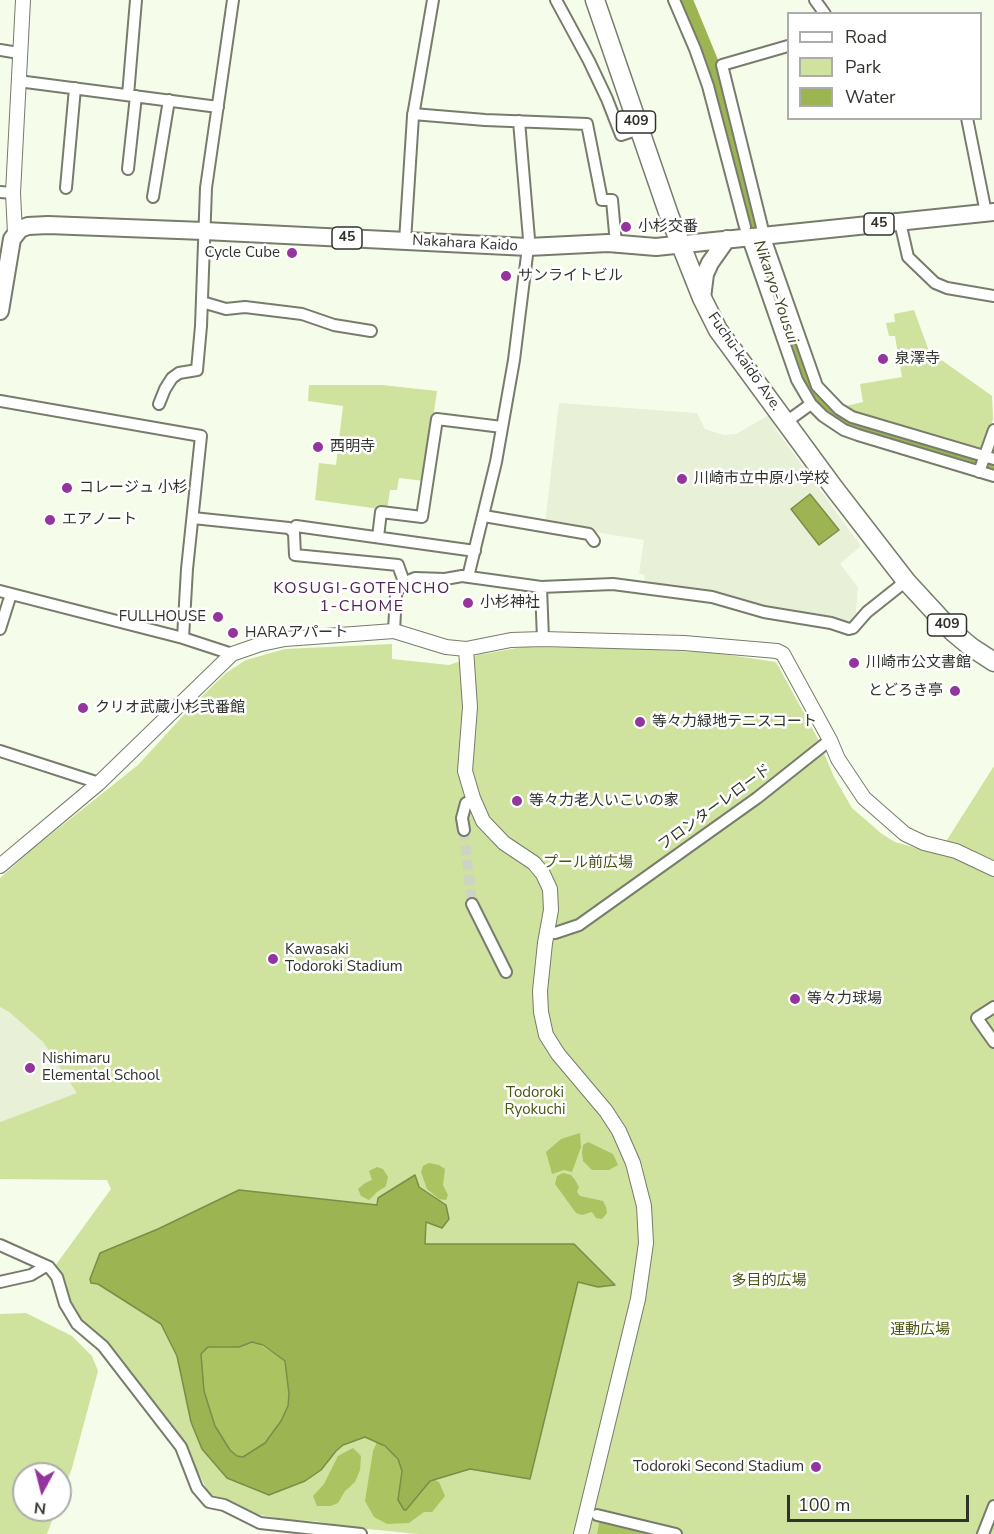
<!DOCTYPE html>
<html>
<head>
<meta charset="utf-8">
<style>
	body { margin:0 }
	#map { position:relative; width:994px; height:1534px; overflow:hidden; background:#f6fcea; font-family:"Nunito Sans",sans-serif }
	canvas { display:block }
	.legend { position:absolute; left:787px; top:12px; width:195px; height:108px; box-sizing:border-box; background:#fff; border:2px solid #acadab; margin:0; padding:8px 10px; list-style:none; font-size:18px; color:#30322c }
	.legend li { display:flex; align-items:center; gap:12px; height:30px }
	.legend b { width:30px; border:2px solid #acadab }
	.north { position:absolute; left:12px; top:1462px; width:60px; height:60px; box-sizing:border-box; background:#fff; border:2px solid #acadab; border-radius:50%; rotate:187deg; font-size:16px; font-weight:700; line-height:24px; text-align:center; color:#30322c }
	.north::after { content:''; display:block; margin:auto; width:21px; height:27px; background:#94359e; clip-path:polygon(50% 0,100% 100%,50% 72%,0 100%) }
	.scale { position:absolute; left:787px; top:1495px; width:182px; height:27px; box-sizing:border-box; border:3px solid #30322c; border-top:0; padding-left:8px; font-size:18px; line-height:21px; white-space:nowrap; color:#30322c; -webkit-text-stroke:4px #fff; paint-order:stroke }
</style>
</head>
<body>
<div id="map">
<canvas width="994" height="1534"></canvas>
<ul class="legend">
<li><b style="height:8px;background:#fff"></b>Road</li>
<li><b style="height:16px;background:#cfe29e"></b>Park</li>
<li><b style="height:16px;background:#9cb452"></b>Water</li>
</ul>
<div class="north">N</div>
<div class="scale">100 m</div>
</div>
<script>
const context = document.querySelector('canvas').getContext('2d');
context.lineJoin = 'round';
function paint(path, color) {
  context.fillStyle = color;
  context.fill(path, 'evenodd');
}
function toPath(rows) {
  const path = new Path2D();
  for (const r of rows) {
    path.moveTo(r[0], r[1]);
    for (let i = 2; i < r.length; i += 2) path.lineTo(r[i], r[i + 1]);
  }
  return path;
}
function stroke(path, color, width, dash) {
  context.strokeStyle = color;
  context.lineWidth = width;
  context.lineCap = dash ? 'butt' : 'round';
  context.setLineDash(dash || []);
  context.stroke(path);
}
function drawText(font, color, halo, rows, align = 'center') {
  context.font = font + ' "Nunito Sans","Noto Sans JP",sans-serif';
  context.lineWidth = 5;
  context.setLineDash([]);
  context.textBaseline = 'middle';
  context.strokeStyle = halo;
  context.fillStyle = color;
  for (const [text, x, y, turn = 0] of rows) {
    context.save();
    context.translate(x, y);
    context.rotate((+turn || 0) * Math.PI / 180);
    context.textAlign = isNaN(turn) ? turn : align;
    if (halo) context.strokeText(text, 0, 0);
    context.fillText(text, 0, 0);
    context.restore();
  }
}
const built = toPath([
	[559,403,697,413,705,429,724,435,736,434,769,415,777,431,861,546,840,564,858,587,856,611,859,617,852,623,847,624,750,603,715,593,645,583,644,575,639,573,644,540,545,524],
	[0,1007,9,1012,43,1042,78,1093,0,1122]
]);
const green = toPath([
	[914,310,929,351,992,396,993,419,984,448,980,450,860,414,846,406,863,402,860,384,902,377,895,336,889,336,886,323,895,322,894,314],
	[309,385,382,385,437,391,424,481,399,478,397,490,390,490,387,510,315,500,319,463,336,465,343,406,308,401],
	[392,644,392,659,449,665,478,655,523,647,621,648,715,653,776,662,818,739,834,777,852,808,882,834,895,842,938,854,994,766,994,1534,418,1534,347,1527,315,1521,289,1520,255,1514,209,1494,178,1432,108,1345,87,1327,76,1314,55,1266,111,1189,107,1180,0,1179,0,1122,77,1093,43,1042,9,1012,0,1007,0,878,35,847,138,765,192,706,226,673,246,660,285,649],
	[26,1313,72,1336,92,1356,98,1371,72,1468,60,1500,60,1474,24,1474,24,1510,56,1510,47,1534,0,1534,0,1314]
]);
const forest = toPath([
	[580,1133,581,1147,572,1172,564,1170,552,1174,546,1152,561,1139],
	[588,1142,613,1154,618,1165,609,1170,592,1170,583,1161,582,1153,583,1145],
	[429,1163,439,1165,445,1169,443,1185,448,1195,446,1200,439,1199,427,1189,421,1172,423,1166],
	[377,1167,383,1169,388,1177,386,1186,377,1192,369,1200,361,1196,358,1189,365,1183,372,1180,369,1171],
	[563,1173,571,1175,575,1180,579,1187,577,1192,580,1196,603,1201,606,1207,607,1213,602,1219,596,1218,592,1212,582,1215,576,1213,555,1184,557,1176],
	[256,1342,285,1361,289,1394,288,1406,281,1421,265,1443,243,1457,237,1456,230,1450,215,1426,204,1391,201,1354,205,1347,242,1346,249,1343],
	[377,1442,392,1452,401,1465,406,1510,430,1481,433,1479,439,1482,445,1496,432,1512,424,1512,409,1523,387,1524,374,1517,365,1501,373,1451],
	[353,1448,361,1456,360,1470,355,1482,345,1491,338,1503,331,1506,317,1506,313,1496,324,1484,338,1456],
	[600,1519,660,1534,597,1534]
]);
const water = toPath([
	[810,494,839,530,819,545,791,509,810,494],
	[415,1175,419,1187,446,1205,449,1219,442,1228,426,1222,425,1244,574,1244,615,1285,598,1287,578,1282,530,1479,470,1469,430,1481,406,1510,404,1510,398,1500,402,1471,398,1459,385,1446,365,1437,343,1445,336,1451,321,1470,305,1481,269,1495,227,1478,202,1449,191,1422,177,1356,161,1324,98,1284,91,1283,90,1279,100,1253,158,1229,239,1190,377,1205,378,1198,415,1175],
	[252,1342,263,1345,285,1361,289,1394,288,1406,281,1421,265,1443,243,1457,237,1456,230,1450,215,1426,204,1391,201,1354,208,1347,239,1347,252,1342]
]);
const river = toPath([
	[682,0,715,80,737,161,751,220,793,348,808,384,818,399,829,411,857,427,994,469]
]);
const streetTunnel = toPath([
	[464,830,472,904]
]);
const street = toPath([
	[556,0,589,61,607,99,621,135,639,129],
	[674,0,695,49,708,86,745,227],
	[815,0,825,14],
	[788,46,722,65,764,235,817,386,839,409,852,417,994,459],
	[0,50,19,53],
	[18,81,218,107],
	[128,95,136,0],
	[413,114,485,120,587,124,602,200,612,200,616,244],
	[967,118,986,213],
	[128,169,136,96],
	[66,188,75,88],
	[0,192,13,193],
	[153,197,169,100],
	[900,222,908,257,935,283,947,288,994,296],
	[747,236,797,380,811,404,823,416,844,430,858,435,994,476],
	[405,241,413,116,433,0],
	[202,302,226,309,245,307,302,314,334,325,371,331],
	[0,401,201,436,187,569,183,638],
	[159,404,165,389,172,378,179,373,197,370,201,326,206,188,233,0],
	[786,422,811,404],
	[979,472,994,430],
	[484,516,589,534,594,541],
	[193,518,289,528,294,533,295,555,398,565,404,582],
	[292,530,296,526,475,551],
	[378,537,381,512,422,517,437,419,502,427],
	[468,577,496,462,514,360,529,239,519,121],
	[541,587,543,639],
	[0,591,183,638,232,654],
	[0,629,11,594],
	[394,631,396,594,401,584,415,578,445,579,462,576,541,587,613,584,712,597,764,612,831,623,849,629,853,628,867,612,906,581],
	[0,751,99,783],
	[464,830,462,818,466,803],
	[472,904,506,972],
	[555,933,579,925,757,798,830,740],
	[994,1007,977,1018,994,1042],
	[0,1245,49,1267,57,1277,65,1304,77,1324,103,1346,181,1447,197,1488,209,1502,224,1505,260,1523,361,1534],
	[0,1282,31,1275,46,1266],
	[597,1515,676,1534],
	[983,1534,994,1506]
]);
const secondary = toPath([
	[15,233,13,193,23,0],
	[466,649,470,707,465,771,473,798,483,821,504,843,534,863,543,874,550,889,551,910,545,943,540,991,541,1012,546,1035,558,1054,606,1111,619,1131,633,1163,644,1206,646,1243,638,1299,581,1534],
	[0,866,99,783,232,654,261,644,285,639,394,631,446,647,466,649,511,640,543,639,684,643,777,651,783,654,830,740,838,759,864,798,905,834,924,843,956,851,994,869]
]);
const primary = toPath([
	[702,298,705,274,710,263,727,239],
	[0,311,12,239,20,229,28,226,48,225,204,231,528,247,608,243,656,247,994,212]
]);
const highway = toPath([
	[595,0,669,215,702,298,718,330,834,488,906,581,953,632,971,647,994,662]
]);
const markers = [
	[626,227,6,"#94359e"],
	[292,253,6,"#94359e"],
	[506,276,6,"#94359e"],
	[883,359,6,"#94359e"],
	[318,447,6,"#94359e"],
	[682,479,6,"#94359e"],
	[67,488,6,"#94359e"],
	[50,520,6,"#94359e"],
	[468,603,6,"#94359e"],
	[218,617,6,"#94359e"],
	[233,633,6,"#94359e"],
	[854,663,6,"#94359e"],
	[955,691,6,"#94359e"],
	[83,708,6,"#94359e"],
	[640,722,6,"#94359e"],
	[517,801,6,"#94359e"],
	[273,959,6,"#94359e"],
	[795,999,6,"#94359e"],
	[30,1068,6,"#94359e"],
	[816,1467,6,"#94359e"]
];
const shields = [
	[636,122,39],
	[879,224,30],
	[347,238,30],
	[947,625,39]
];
const shieldNames = [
	["409",636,122],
	["45",879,224],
	["45",347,238],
	["409",947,625]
];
const poiNames = [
	["小杉交番",638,227],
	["Cycle Cube",280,253,"right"],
	["サンライトビル",518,276],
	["泉澤寺",895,359],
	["西明寺",330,447],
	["川崎市立中原小学校",694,479],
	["コレージュ 小杉",79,488],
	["エアノート",62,520],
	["小杉神社",480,603],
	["FULLHOUSE",206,617,"right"],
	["HARAアパート",245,633],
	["川崎市公文書館",866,663],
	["とどろき亭",943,691,"right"],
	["クリオ武蔵小杉弐番館",95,708],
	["等々力緑地テニスコート",652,722],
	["等々力老人いこいの家",529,801],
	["Kawasaki",285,950],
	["Todoroki Stadium",285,967],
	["等々力球場",807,999],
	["Nishimaru",42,1059],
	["Elemental School",42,1076],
	["Todoroki Second Stadium",804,1467,"right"]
];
const streetNames = [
	["Nakahara Kaido",465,244,3],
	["Fuchū-kaidō Ave.",744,362,55],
	["フロンターレロード",715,808,-36]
];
const parkNames = [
	["プール前広場",588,863],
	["Todoroki",535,1093],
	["Ryokuchi",535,1110],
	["多目的広場",769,1281],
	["運動広場",920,1330]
];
const waterNames = [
	["Nikaryo-Yousui",775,292,71]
];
const neighbourhoodNames = [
	["KOSUGI-GOTENCHO",362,589],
	["1-CHOME",362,607]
];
paint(built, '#e9f0d8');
paint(green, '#cfe29e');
paint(forest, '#abc462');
paint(water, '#9cb452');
stroke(water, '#7c8d47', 1.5);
stroke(river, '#9cb452', 21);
stroke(streetTunnel, '#ced4c4', 10, [10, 5]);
stroke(street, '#777c6c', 14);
stroke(secondary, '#777c6c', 16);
stroke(primary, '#777c6c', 20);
stroke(highway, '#777c6c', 21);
stroke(street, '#fff', 10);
stroke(secondary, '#fff', 14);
stroke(primary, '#fff', 16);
stroke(highway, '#fff', 18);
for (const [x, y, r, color] of markers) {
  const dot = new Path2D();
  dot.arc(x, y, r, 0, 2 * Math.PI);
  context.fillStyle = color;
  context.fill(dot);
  stroke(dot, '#fff', 2);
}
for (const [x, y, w] of shields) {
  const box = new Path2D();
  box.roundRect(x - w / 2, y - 11, w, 22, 4.5);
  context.fillStyle = '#fff';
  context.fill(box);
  stroke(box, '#30322c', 1.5);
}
drawText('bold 14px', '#30322c', null, shieldNames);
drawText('15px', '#30322c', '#fff', poiNames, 'left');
drawText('15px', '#30322c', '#fff', streetNames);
drawText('15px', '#48560f', '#fff', parkNames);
drawText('italic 16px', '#3c461e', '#fff', waterNames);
context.letterSpacing = '1.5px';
drawText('16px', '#512356', '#fff', neighbourhoodNames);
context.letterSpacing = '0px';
</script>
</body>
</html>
